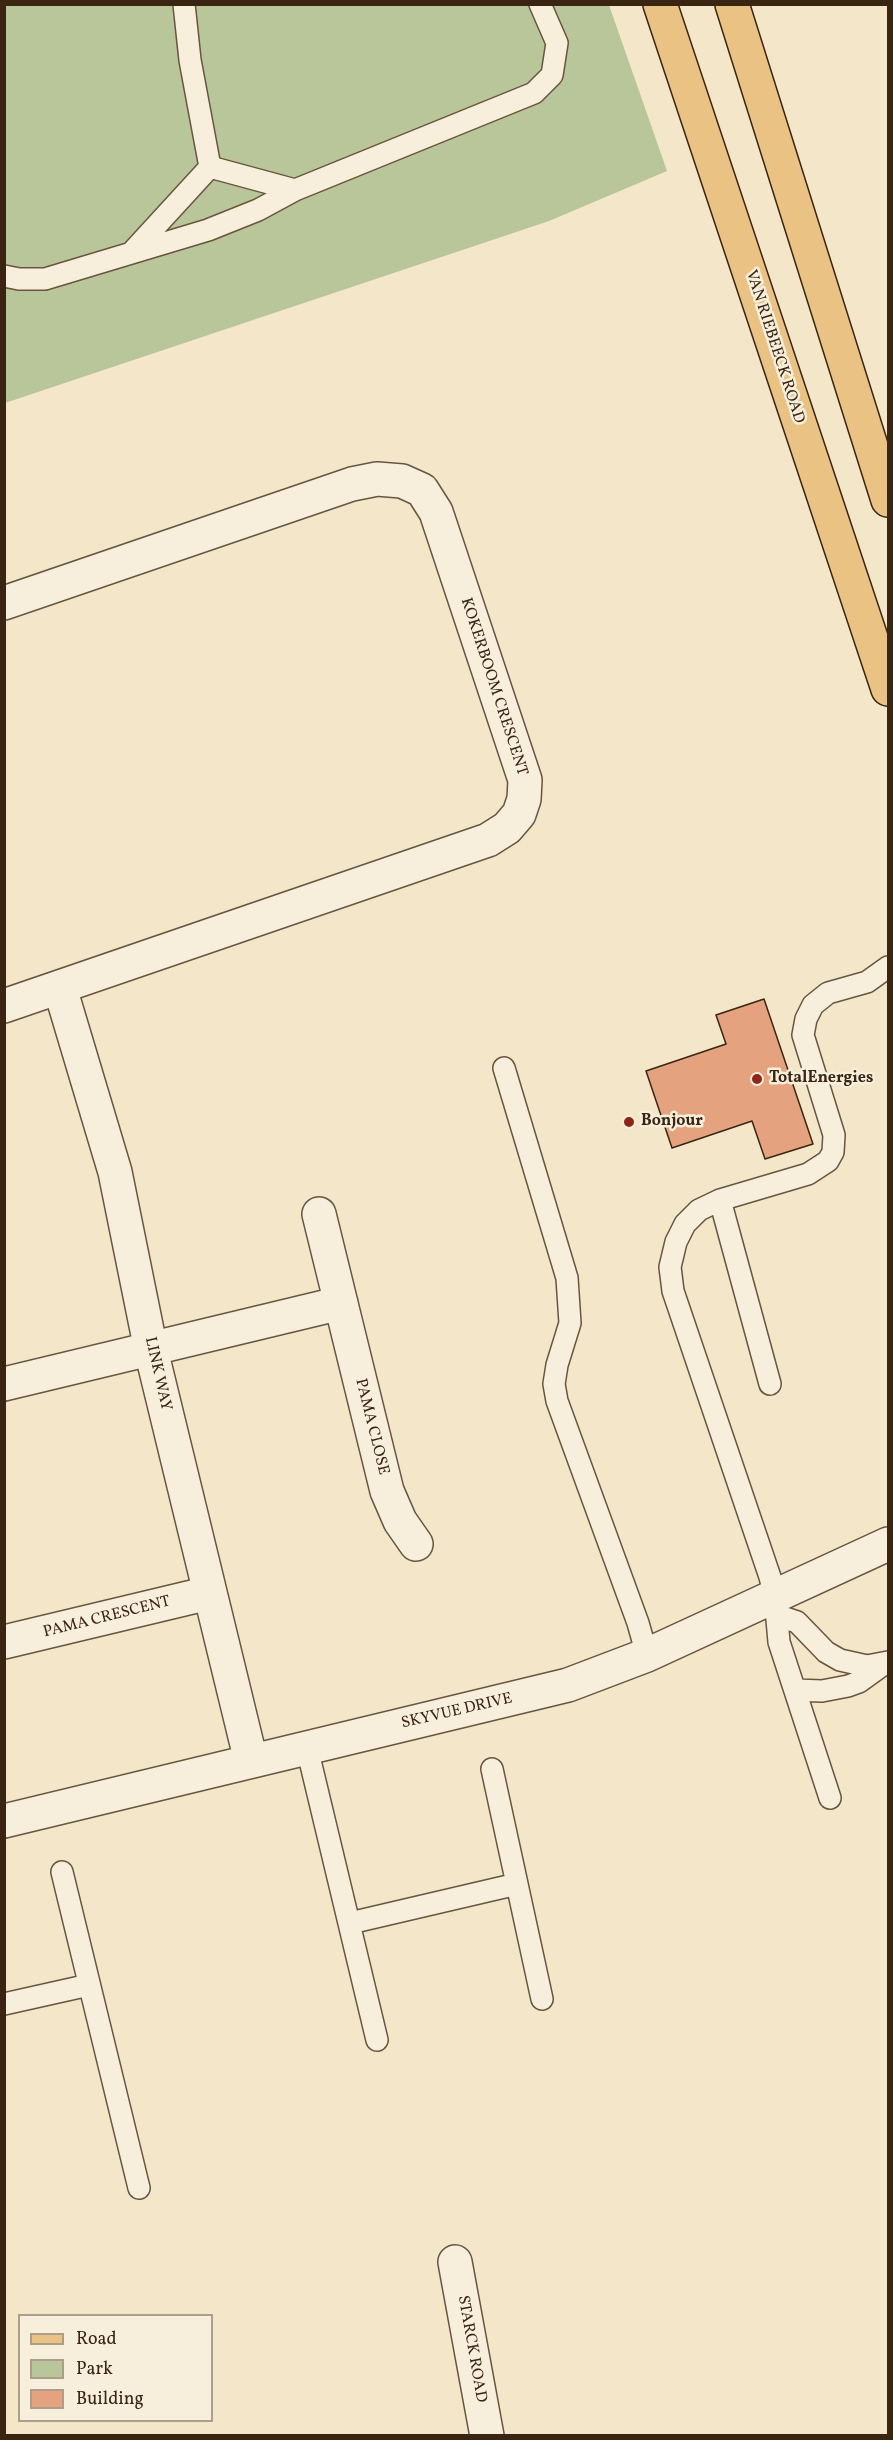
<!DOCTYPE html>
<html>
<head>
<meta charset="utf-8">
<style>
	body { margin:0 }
	#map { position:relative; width:893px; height:2440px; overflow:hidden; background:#f3e6c9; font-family:Vollkorn,serif }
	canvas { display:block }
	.frame { position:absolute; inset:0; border:6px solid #392511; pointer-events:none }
	.legend { position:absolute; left:18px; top:2314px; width:195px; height:108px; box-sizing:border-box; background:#f7efdc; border:2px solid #ab9e8b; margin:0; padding:8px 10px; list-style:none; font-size:18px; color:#392511 }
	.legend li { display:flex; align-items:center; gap:12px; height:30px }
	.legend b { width:30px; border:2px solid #ab9e8b }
</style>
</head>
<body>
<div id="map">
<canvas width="893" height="2440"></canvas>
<div class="frame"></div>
<ul class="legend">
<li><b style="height:8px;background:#eac384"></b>Road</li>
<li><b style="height:16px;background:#b8c699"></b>Park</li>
<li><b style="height:16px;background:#e4a27e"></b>Building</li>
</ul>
</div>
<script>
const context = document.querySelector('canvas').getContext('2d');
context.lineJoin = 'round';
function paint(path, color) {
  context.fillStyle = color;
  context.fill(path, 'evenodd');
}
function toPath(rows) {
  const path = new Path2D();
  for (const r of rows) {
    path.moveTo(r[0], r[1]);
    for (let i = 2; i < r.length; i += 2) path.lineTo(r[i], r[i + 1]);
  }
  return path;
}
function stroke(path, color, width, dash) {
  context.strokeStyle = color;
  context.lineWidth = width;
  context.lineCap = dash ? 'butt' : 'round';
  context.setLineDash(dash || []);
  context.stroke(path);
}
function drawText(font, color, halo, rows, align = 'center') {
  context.font = font + ' Vollkorn,serif';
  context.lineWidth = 5;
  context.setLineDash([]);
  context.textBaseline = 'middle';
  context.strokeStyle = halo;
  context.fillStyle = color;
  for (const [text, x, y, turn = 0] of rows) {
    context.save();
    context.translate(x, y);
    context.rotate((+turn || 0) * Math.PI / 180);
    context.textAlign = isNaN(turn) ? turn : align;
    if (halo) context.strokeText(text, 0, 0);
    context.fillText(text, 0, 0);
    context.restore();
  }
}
const green = toPath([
	[4,5,609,5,667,171,549,221,5,403]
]);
const building = toPath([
	[764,999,813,1144,765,1159,752,1121,672,1148,646,1071,726,1044,716,1015,764,999]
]);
const lane = toPath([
	[184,4,190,60,210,167],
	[210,167,295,190],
	[132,252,210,167],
	[4,276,19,279,45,279,208,230,258,210,295,190,534,93,552,75,557,43,540,4],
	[504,1068,567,1278,570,1323,557,1365,554,1384,557,1401,638,1623,647,1655],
	[720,1200,770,1384],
	[776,1615,797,1622,826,1652,840,1660,867,1666,888,1662],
	[796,1690,822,1691,848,1686,859,1682,884,1664],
	[307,1748,377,2040],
	[492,1769,542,1999],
	[830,1798,779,1642,775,1597,770,1577,673,1291,670,1267,676,1242,685,1224,699,1210,720,1200,808,1174,828,1161,833,1152,834,1135,803,1035,806,1019,813,1005,828,993,867,982,888,967],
	[62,1872,139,2188],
	[350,1923,517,1884],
	[4,2004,89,1985]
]);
const street = toPath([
	[4,603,352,484,377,479,402,481,422,490,436,512,525,780,524,799,519,814,507,828,488,840,4,1006],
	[60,988,115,1172,151,1350,251,1761],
	[319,1214,387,1491,400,1521,416,1544],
	[4,1384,341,1303],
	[4,1642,209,1593],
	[4,1821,568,1685,647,1655,888,1544],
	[455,2262,487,2436]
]);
const primary = toPath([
	[660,4,888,689],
	[732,4,888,500]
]);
const markers = [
	[757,1079,6,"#8f2418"],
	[629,1122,6,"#8f2418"]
];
const streetNames = [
	["VAN RIEBEECK ROAD",774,347,72],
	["KOKERBOOM CRESCENT",493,687,72],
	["LINK WAY",157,1374,77],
	["PAMA CLOSE",371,1427,76],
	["PAMA CRESCENT",107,1618,-14],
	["SKYVUE DRIVE",457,1712,-13],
	["STARCK ROAD",471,2349,80]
];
const poiNames = [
	["TotalEnergies",769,1079],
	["Bonjour",641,1122]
];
paint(green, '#b8c699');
paint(building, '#e4a27e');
stroke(building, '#392511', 1.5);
stroke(lane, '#68553f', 24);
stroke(street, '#68553f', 36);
stroke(primary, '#392511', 36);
stroke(lane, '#f7efdc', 21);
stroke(street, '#f7efdc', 33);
stroke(primary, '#eac384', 33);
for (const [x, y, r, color] of markers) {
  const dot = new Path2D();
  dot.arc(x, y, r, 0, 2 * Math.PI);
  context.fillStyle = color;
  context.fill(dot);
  stroke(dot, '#f7efdc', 2);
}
drawText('16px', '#392511', '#f7efdc', streetNames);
drawText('bold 16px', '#392511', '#f7efdc', poiNames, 'left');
</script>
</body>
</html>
